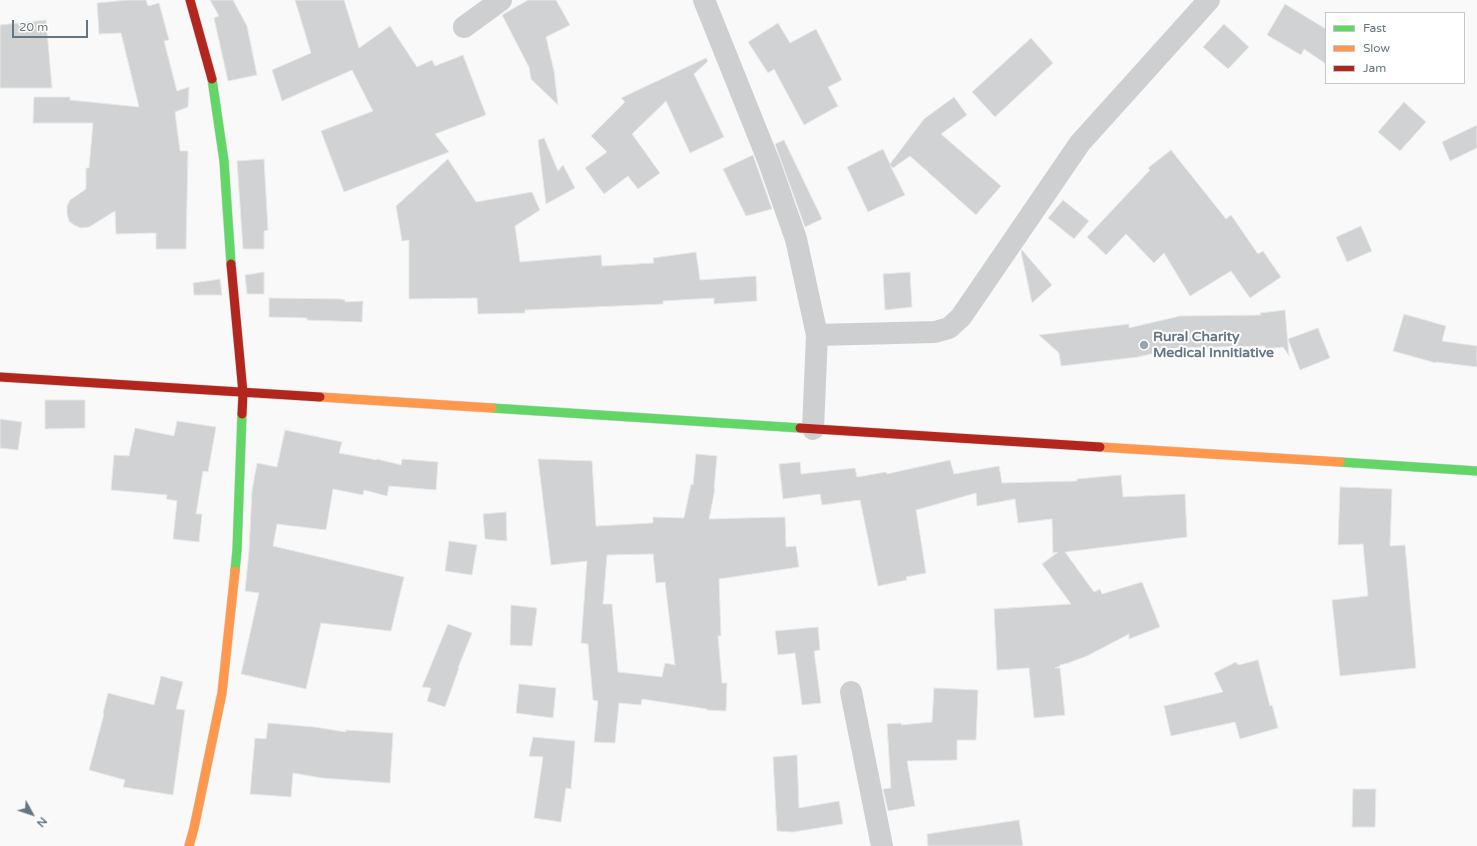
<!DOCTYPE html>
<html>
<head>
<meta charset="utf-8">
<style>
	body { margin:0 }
	#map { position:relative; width:1477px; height:846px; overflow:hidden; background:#f9f9f9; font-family:"Varela Round",sans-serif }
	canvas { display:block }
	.legend { position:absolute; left:1325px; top:12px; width:140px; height:72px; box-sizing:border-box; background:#fff; border:1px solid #c1c8cd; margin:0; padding:5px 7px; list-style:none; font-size:12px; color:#657683 }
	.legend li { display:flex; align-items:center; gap:8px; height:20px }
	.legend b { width:20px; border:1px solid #c1c8cd }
	.north { position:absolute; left:12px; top:794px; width:40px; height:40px; -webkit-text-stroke:3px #fff; paint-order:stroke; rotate:130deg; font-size:11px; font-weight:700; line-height:16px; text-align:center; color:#657683 }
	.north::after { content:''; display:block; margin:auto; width:14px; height:18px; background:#657683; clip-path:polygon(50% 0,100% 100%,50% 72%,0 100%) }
	.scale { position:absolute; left:12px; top:20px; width:76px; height:18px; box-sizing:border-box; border:2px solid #657683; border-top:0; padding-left:5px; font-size:12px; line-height:14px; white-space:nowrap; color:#657683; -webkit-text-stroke:3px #fff; paint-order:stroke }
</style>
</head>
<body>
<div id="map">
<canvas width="1477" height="846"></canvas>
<ul class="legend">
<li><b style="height:5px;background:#63d668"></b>Fast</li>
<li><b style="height:5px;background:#ff974d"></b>Slow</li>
<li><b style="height:5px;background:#b3261e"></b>Jam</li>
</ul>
<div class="north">N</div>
<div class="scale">20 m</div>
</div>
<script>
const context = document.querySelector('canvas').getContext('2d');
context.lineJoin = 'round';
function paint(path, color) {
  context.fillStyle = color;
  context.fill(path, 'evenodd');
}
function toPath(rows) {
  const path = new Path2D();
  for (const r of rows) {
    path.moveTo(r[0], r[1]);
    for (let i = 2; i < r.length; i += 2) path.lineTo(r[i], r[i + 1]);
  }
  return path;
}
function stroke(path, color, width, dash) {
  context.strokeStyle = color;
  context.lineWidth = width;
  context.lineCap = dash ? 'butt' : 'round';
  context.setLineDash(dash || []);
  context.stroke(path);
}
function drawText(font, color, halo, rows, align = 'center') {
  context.font = font + ' "Varela Round",sans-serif';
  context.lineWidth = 4;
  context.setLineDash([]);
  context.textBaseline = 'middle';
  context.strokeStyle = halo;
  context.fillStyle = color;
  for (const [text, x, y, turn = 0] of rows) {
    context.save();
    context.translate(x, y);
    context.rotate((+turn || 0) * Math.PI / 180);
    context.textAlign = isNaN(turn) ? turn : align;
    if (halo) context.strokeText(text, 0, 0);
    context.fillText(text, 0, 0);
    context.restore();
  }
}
const building = toPath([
	[127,0,146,0,148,6,159,3,169,40,164,41,177,91,189,87,188,107,175,112,180,151,188,151,186,249,156,249,156,233,116,234,115,211,89,227,81,228,74,225,69,221,67,214,67,206,70,200,86,189,86,168,89,168,93,123,33,123,34,97,70,97,70,100,139,107,121,33,99,34,97,3,127,0],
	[210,0,233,0,247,26,257,75,228,81,214,18,219,16,210,0],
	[295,0,344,0,359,48,390,26,417,67,432,60,435,66,463,55,486,115,435,134,449,152,344,192,321,131,373,111,352,70,282,101,272,70,311,53,295,0],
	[528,0,556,0,570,25,546,37,554,71,558,105,531,79,529,67,502,15,528,0],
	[1285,4,1326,29,1326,64,1304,49,1301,55,1267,35,1285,4],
	[46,20,52,88,0,88,0,25,46,20],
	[778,23,790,43,816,29,842,80,828,87,838,106,804,125,774,69,768,73,748,42,778,23],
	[1224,24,1249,47,1228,69,1203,47,1224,24],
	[1031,38,1053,63,995,117,972,92,1031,38],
	[706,58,708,61,694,74,724,137,690,153,666,101,632,134,660,173,638,189,628,176,604,194,585,168,607,152,591,136,625,102,621,98,706,58],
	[954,97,967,115,941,134,1001,186,976,215,910,156,893,168,890,165,905,195,868,212,847,167,883,149,890,164,924,119,954,97],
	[1404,102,1426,122,1400,151,1378,132,1404,102],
	[1477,125,1477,148,1450,161,1442,142,1477,125],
	[544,138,558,171,563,165,575,188,546,204,538,140,544,138],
	[784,140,822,219,805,227,775,144,784,140],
	[1171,150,1226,219,1231,215,1258,254,1263,251,1281,277,1250,298,1231,271,1190,296,1164,253,1154,263,1126,234,1106,255,1087,237,1150,170,1148,168,1171,150],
	[753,155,772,209,746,216,723,169,753,155],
	[264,159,268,230,264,231,264,249,243,249,237,161,264,159],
	[448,159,476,202,532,192,540,210,515,226,520,262,601,255,602,266,654,263,653,258,696,252,700,280,756,276,757,301,714,304,714,298,663,301,663,304,525,310,525,313,478,314,477,298,409,299,409,240,402,241,396,206,448,159],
	[1063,200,1089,221,1074,239,1048,218,1063,200],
	[1361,226,1372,251,1347,262,1336,237,1361,226],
	[1022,250,1052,285,1032,303,1021,252,1022,250],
	[264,272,264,294,247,294,245,275,264,272],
	[910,272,912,307,885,310,883,274,910,272],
	[220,279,222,295,194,295,193,283,220,279],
	[269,298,340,299,345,300,345,302,363,301,362,322,307,320,307,318,269,317,269,298],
	[1285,310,1289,356,1283,347,1265,349,1265,346,1176,348,1138,357,1061,366,1059,353,1039,335,1129,324,1129,328,1180,316,1261,315,1260,313,1285,310],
	[1404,314,1446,326,1442,341,1477,346,1477,367,1436,362,1436,363,1393,351,1404,314],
	[1318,328,1330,358,1300,370,1288,339,1318,328],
	[45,400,85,400,85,428,45,429,45,400],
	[0,419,22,422,18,450,0,448,0,419],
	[177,421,216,427,208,472,203,471,196,514,202,514,199,542,173,539,177,501,166,499,167,495,111,490,114,455,129,456,135,428,174,436,177,421],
	[285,430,342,442,339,453,377,460,377,459,401,465,402,459,438,462,436,490,389,486,387,496,364,490,363,495,333,489,326,530,277,524,273,546,404,577,391,631,321,623,306,689,241,674,259,593,245,591,249,551,252,491,257,463,277,467,285,430],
	[696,454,717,456,714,489,715,489,709,519,785,517,786,547,796,546,799,567,719,579,721,636,718,636,722,683,727,683,726,711,707,710,707,709,642,699,641,705,619,703,615,743,594,742,598,701,593,700,588,644,581,643,587,561,551,565,538,459,592,461,596,526,653,523,653,517,684,518,691,484,693,485,696,454],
	[653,554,656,583,665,582,675,665,665,663,662,677,618,672,612,604,603,604,607,555,653,554],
	[950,460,954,474,999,466,1002,483,1077,481,1077,479,1121,475,1123,497,1185,494,1187,537,1065,552,1094,592,1100,589,1102,594,1142,582,1160,627,1129,639,1129,634,1087,656,1068,663,1060,665,1060,666,1055,668,1060,668,1065,715,1034,718,1029,668,997,670,994,609,1071,604,1042,564,1058,552,1053,553,1052,519,1018,523,1015,499,977,506,976,493,916,510,926,573,906,577,907,580,878,586,860,500,822,505,820,494,783,499,779,464,800,462,801,474,855,468,857,477,886,472,887,474,950,460],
	[1340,487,1392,489,1390,546,1405,545,1416,668,1340,676,1332,600,1368,596,1363,544,1338,545,1340,487],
	[506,512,507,541,485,539,483,514,506,512],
	[449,541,477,545,472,575,445,571,449,541],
	[511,605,537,608,532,646,510,645,511,605],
	[448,624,472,633,458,668,459,668,445,707,427,701,431,688,422,687,448,624],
	[818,627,820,650,814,651,821,703,802,705,795,653,778,655,775,631,818,627],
	[1258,660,1270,706,1272,705,1278,728,1240,739,1235,722,1171,736,1164,706,1223,692,1214,673,1236,662,1238,665,1258,660],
	[161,676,183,682,176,709,185,710,173,795,123,787,125,780,89,770,104,714,103,713,108,693,154,705,161,676],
	[519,684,556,688,553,718,516,713,519,684],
	[934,688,978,690,976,740,957,740,957,760,907,761,915,806,888,811,883,789,891,788,887,724,901,723,901,725,932,722,934,688],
	[268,723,314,727,346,732,346,730,393,733,390,783,322,778,293,773,291,797,250,794,255,738,266,739,268,723],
	[533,737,575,741,571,789,566,788,561,822,534,818,543,757,529,756,533,737],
	[797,755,799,808,839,801,843,824,793,832,777,831,773,757,797,755],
	[1353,789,1376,789,1375,827,1352,827,1353,789],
	[1019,820,1023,846,928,846,927,834,1019,820]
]);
const street = toPath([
	[704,0,769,162,796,239,817,335,813,429],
	[464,27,501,0],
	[817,335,935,332,949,328,961,317,1080,143,1209,0],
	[851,692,882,846]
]);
const fast = toPath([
	[212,79,224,161,231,264],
	[492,408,800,428],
	[1340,462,1477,471],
	[235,571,237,550,242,414]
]);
const slow = toPath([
	[320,397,492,408],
	[1100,447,1340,462],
	[189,846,194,828,222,693,235,571]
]);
const jam = toPath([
	[190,0,212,79],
	[231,264,243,393,242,414],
	[0,377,320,397],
	[800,428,1100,447]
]);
const markers = [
	[1144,345,5,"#99a4ac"]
];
const poiNames = [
	["Rural Charity",1153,337],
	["Medical Innitiative",1153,353]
];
paint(building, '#d0d2d3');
stroke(building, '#e8e8e8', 1);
stroke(fast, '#d5d6d7', 10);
stroke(slow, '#d5d6d7', 10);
stroke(jam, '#d5d6d7', 10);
stroke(street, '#cecfd0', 22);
stroke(fast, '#63d668', 9);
stroke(slow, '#ff974d', 9);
stroke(jam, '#b3261e', 9);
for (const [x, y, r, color] of markers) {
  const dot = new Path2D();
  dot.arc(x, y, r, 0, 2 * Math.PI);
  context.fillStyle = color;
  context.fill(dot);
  stroke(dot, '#fff', 1.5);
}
drawText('bold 14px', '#657683', '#fff', poiNames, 'left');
</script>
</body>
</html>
